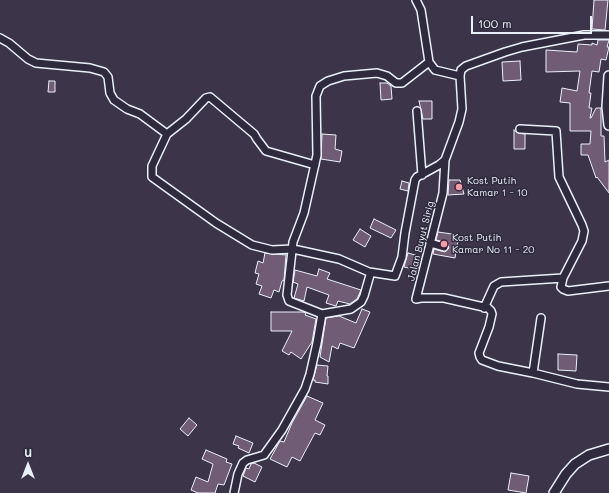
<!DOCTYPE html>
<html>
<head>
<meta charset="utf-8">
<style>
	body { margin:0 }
	#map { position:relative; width:609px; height:493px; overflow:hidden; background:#3c3448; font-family:Mali,sans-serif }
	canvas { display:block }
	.north { position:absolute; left:8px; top:445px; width:40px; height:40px; -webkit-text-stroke:3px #2f2a3d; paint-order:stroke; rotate:0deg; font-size:11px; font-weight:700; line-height:16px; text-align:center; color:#e8f1f8 }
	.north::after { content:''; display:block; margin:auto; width:14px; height:18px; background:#e8f1f8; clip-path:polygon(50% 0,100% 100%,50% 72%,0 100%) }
	.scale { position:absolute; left:471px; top:16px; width:121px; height:18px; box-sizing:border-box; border:2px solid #e8f1f8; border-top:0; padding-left:5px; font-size:12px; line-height:14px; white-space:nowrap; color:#e8f1f8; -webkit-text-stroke:3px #2f2a3d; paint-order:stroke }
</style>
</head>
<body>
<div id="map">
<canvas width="609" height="493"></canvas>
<div class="north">U</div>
<div class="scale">100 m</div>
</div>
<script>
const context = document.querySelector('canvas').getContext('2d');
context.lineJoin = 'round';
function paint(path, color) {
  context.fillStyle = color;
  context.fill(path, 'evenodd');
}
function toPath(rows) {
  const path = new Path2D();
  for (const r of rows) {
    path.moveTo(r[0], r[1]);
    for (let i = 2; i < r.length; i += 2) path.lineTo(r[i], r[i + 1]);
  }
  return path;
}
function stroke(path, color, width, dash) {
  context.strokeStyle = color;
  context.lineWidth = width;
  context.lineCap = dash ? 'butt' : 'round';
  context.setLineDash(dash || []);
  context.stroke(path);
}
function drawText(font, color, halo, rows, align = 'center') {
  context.font = font + ' Mali,sans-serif';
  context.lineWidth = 3;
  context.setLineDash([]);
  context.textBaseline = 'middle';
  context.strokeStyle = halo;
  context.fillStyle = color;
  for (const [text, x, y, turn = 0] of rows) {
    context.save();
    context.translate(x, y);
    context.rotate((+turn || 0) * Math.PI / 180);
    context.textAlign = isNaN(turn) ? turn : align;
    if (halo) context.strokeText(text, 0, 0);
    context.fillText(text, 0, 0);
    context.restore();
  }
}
const building = toPath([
	[594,0,608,0,605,30,592,29,594,0],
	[598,40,609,40,607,47,609,47,606,60,601,59,599,72,592,71,589,93,591,93,589,108,592,108,590,118,591,118,596,108,601,108,601,136,604,136,605,162,609,160,609,193,597,177,596,178,588,155,581,155,581,144,590,144,591,131,570,131,570,103,560,102,562,88,577,91,580,71,546,72,546,50,577,52,578,44,592,45,592,43,597,45,598,40],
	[520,61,521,80,503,81,502,62,520,61],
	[49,81,55,81,55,92,48,92,49,81],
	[380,83,387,83,391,86,392,99,381,100,380,83],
	[419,101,432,101,432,119,423,119,419,101],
	[514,130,518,133,525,134,525,149,514,149,514,130],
	[322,134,336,135,335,149,342,151,340,162,321,159,322,134],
	[449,180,460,180,464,194,448,195,449,180],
	[402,181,409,183,408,191,400,189,402,181],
	[374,219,396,230,391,238,370,228,374,219],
	[360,229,371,236,365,247,353,240,360,229],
	[438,232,459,235,455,258,433,254,434,249,445,252,449,248,447,243,436,240,438,232],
	[265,253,286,255,284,280,282,281,279,292,274,290,271,298,259,294,262,286,256,284,259,274,255,273,258,261,263,263,265,253],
	[408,253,422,257,418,270,404,267,408,253],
	[319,269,330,273,327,279,361,290,357,299,350,304,338,301,336,306,326,303,329,295,307,287,304,301,294,298,298,284,293,282,295,270,317,276,319,269],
	[362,309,370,312,354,348,340,343,338,349,332,346,329,362,320,357,326,318,339,316,356,323,362,309],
	[271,312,303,312,306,313,305,315,316,319,312,342,301,359,291,352,289,355,282,351,292,331,271,331,271,312],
	[558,354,577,355,576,371,558,370,558,354],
	[317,365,328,366,327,376,328,376,328,384,315,382,315,380,313,380,317,365],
	[307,396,323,403,315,420,325,425,320,435,315,433,300,461,292,457,287,467,270,459,280,441,284,442,292,423,307,396],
	[189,418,197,425,188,436,180,429,189,418],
	[236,436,253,443,249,453,238,448,239,446,233,444,236,436],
	[206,450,227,459,226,462,232,464,224,485,218,484,215,493,198,493,191,490,196,477,208,482,213,464,202,459,206,450],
	[254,463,262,467,255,482,243,476,246,468,249,469,251,464,254,463],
	[511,473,529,476,526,493,508,490,511,473]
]);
const street = toPath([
	[416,0,421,10,429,62,435,70,460,76],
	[0,38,9,43,28,59,36,63,90,68,104,72,108,77,110,93,114,100,127,109,140,114,167,134,152,166,152,177,216,223,252,245,272,250,293,249,339,259,369,272],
	[417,111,422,175],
	[520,129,556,131,559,177,582,225,584,231,582,241,563,278,561,287,563,289,568,291,609,286],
	[167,134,186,119,206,98,210,97,254,134,257,139,266,151,315,165],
	[445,160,443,193,416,299,421,298,444,298,488,308,491,311,492,314,489,327,479,353,480,357,482,360,498,366,533,373],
	[430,243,444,247],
	[484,308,494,286,501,282,563,278],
	[322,314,351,309,361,302,364,296,370,275,369,272,395,276,402,257,405,233,415,180,417,177,439,165,445,160,459,122,462,109,460,76,461,70,466,66,505,52,522,47,584,35,609,35],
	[541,318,533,373,577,384,609,387],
	[234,493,238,474,243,463,247,460,264,455,282,430,305,389,310,374,317,343,322,314,289,301,287,295,293,242,304,213,317,155,316,96,320,86,328,81,344,76,377,73,387,76,396,83,402,83,429,62]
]);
const secondary = toPath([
	[609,76,607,107,609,125],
	[554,493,566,474,575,464,589,455,609,449]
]);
const markers = [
	[459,187,4,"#ff9aa2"],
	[444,244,4,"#ff9aa2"]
];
const poiNames = [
	["Kost Putih",467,181],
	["Kamar 1 - 10",467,193],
	["Kost Putih",452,238],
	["Kamar No 11 - 20",452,250]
];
const streetNames = [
	["Jalan Buyut Sirig",421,241,-76]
];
paint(building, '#705c74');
stroke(building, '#e8f1f8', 1);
stroke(street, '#e8f1f8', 10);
stroke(secondary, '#e8f1f8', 12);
stroke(street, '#2f2a3d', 7);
stroke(secondary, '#2f2a3d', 9);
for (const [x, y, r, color] of markers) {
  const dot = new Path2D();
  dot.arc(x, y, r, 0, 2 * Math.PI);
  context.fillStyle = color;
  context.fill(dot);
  stroke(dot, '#2f2a3d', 1.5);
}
drawText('10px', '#e8f1f8', '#2f2a3d', poiNames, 'left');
drawText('10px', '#e8f1f8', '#2f2a3d', streetNames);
</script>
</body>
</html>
